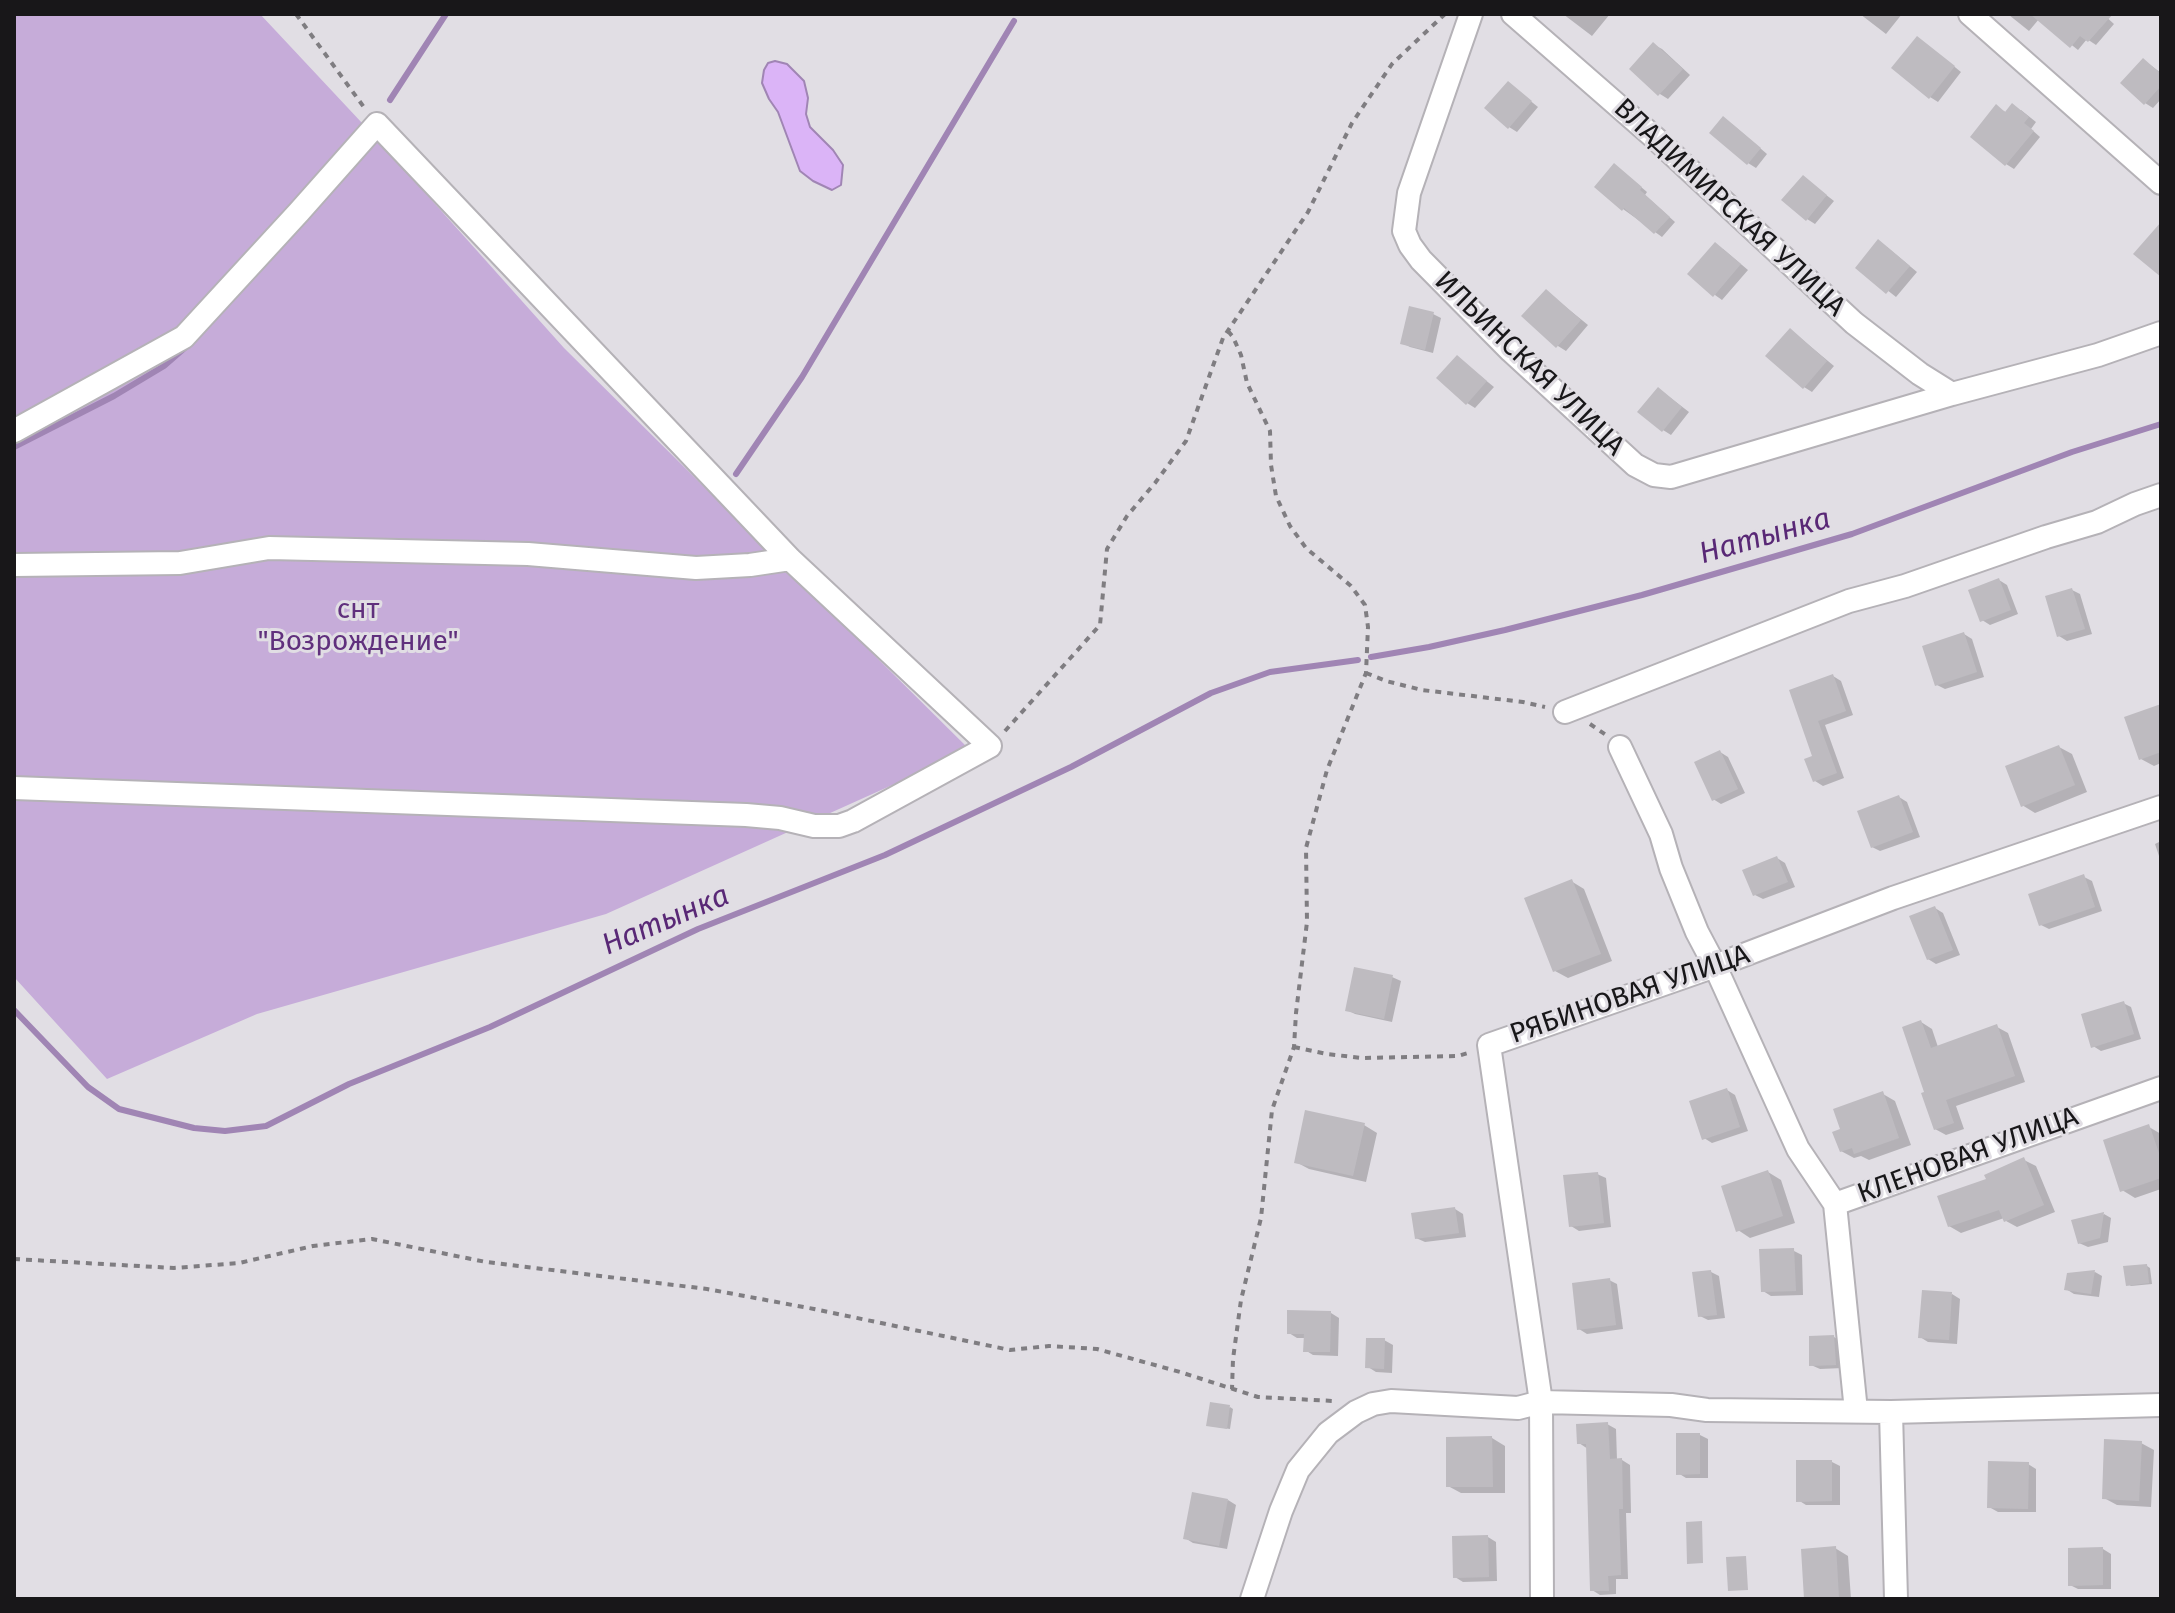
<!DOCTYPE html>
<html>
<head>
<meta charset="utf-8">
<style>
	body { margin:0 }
	#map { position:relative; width:2175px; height:1613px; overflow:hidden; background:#e1dee4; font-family:"Fira Sans",sans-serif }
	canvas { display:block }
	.frame { position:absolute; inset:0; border:16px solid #181719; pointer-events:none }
</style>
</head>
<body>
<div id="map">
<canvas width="2175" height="1613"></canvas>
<div class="frame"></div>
</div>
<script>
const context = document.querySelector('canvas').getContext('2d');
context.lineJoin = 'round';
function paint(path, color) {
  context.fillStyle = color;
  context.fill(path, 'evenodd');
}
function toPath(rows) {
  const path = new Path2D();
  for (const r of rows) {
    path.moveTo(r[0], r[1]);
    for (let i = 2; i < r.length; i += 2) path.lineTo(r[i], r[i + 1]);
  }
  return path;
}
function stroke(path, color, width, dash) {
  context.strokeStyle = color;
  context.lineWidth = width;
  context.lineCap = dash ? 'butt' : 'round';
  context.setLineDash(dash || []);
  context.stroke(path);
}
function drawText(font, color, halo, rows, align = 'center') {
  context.font = font + ' "Fira Sans",sans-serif';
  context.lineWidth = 6;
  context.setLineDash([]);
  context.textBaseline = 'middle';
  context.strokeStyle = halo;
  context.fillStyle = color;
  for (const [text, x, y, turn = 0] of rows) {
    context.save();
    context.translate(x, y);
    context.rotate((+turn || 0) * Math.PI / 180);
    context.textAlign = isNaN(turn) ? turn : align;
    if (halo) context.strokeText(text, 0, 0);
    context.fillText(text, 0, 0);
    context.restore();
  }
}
const green = toPath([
	[14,14,260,14,377,139,564,348,970,750,606,914,257,1014,107,1079,14,977]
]);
const water = toPath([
	[775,61,787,64,804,81,808,98,806,114,810,127,833,150,843,165,841,185,832,190,813,181,800,171,778,112,769,99,762,83,764,70,768,63,775,61]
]);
const shadow = toPath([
	[1563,14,1610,14,1592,36],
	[1860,14,1902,14,1886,34],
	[2010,14,2103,14,2114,24,2096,45,2087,39,2078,50,2039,19,2029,31,2009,15],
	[1925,43,1961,72,1938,102,1930,97],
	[1654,45,1662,49,1690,75,1668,99,1660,94,1631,69],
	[2144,60,2161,73,2161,99,2153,108,2145,103],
	[1508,83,1538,107,1517,132,1509,127],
	[1997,107,2007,113,2021,110,2036,122,2031,129,2040,137,2014,169,2006,164],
	[1732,124,1767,154,1756,168,1748,163],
	[1621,170,1647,192,1645,195,1675,222,1662,237,1623,209],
	[1803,177,1834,201,1815,224,1807,219],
	[1887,247,1917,272,1896,297,1858,267],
	[1723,249,1748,270,1722,300,1715,295],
	[1546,291,1588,325,1566,351,1558,346],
	[1433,314,1441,318,1433,353,1410,347,1402,343],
	[1798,336,1834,366,1812,392,1804,387],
	[1457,357,1494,387,1475,408,1467,403],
	[1659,389,1689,412,1671,435,1663,430],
	[1999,580,2007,585,2018,614,1990,625,1982,620],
	[2072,590,2080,594,2092,634,2067,641,2059,636],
	[1964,634,1972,639,1984,677,1945,689,1937,685],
	[1833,676,1841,681,1853,715,1825,725,1844,778,1823,786,1815,781,1815,757,1791,691],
	[2161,706,2161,763,2154,766,2141,759],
	[2059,747,2072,754,2087,792,2035,813,2022,805],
	[1720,752,1728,757,1745,793,1721,804,1713,799],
	[1899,797,1907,802,1920,837,1880,851,1872,847],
	[2161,841,2161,862,2155,844],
	[1777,858,1785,863,1795,887,1763,899,1755,895],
	[2084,877,2092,881,2102,911,2049,929,2041,925],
	[1571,881,1584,889,1612,961,1568,978,1555,971],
	[1935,908,1943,913,1960,955,1936,964,1928,959],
	[1392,977,1401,981,1392,1022,1355,1014,1347,1010],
	[2123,1003,2131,1007,2141,1039,2101,1051,2093,1046],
	[1921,1022,1932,1029,1938,1047,1997,1027,2008,1033,2025,1082,1956,1106,1964,1129,1946,1135,1935,1129,1927,1093],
	[1727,1090,1735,1095,1748,1131,1712,1143,1704,1138],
	[1883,1094,1895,1101,1911,1145,1869,1160,1861,1156,1854,1158,1841,1151],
	[1364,1125,1377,1133,1366,1182,1309,1169,1296,1162],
	[2149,1127,2161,1134,2161,1189,2135,1198,2122,1190],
	[2024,1160,2036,1166,2055,1212,2017,1227,2006,1221,2004,1218,1961,1233,1949,1226,1989,1180],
	[1768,1172,1781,1180,1795,1223,1750,1238,1738,1230],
	[1597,1174,1606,1178,1611,1227,1579,1231,1571,1226],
	[1455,1209,1463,1214,1466,1237,1425,1242,1416,1238],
	[2104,1214,2111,1218,2108,1242,2088,1247,2079,1243],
	[1794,1251,1802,1255,1803,1295,1771,1296,1763,1291],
	[2147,1266,2150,1268,2152,1284,2131,1286,2128,1284],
	[1711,1272,1719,1276,1725,1318,1708,1320,1700,1316],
	[2095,1272,2102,1276,2099,1297,2074,1294,2066,1289],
	[1609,1280,1617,1284,1623,1329,1587,1334,1579,1329],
	[1952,1294,1960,1299,1957,1344,1928,1342,1920,1337],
	[1331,1313,1339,1318,1338,1356,1313,1355,1305,1350,1305,1338,1297,1338,1289,1333],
	[1834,1337,1842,1342,1843,1368,1820,1369,1811,1365],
	[1384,1340,1393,1345,1392,1373,1376,1372,1368,1367],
	[1230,1407,1233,1409,1230,1429,1211,1426],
	[1607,1424,1616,1429,1617,1460,1622,1460,1630,1465,1631,1513,1626,1513,1628,1579,1616,1579,1616,1594,1600,1595,1592,1590,1588,1449,1579,1443],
	[1700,1435,1708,1439,1708,1478,1686,1478,1678,1473],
	[1492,1438,1505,1446,1505,1493,1461,1493,1448,1486],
	[2141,1443,2154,1450,2151,1507,2117,1505,2104,1498],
	[1832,1462,1840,1466,1840,1505,1806,1505,1798,1500],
	[2028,1464,2036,1469,2036,1512,1998,1512,1989,1507],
	[1228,1500,1236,1505,1227,1549,1193,1543,1185,1538],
	[1488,1537,1496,1542,1497,1581,1463,1582,1455,1577],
	[1835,1548,1848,1556,1851,1599,1806,1599],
	[2103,1549,2111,1554,2111,1589,2078,1589,2070,1585]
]);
const stream = toPath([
	[390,100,446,14],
	[14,447,114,396,164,366,187,346],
	[736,474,802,377,1014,21],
	[1371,657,1429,647,1505,630,1642,595,1852,534,2072,452,2161,424],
	[14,1010,88,1087,119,1109,194,1128,225,1131,266,1126,349,1084,490,1027,698,929,885,855,1071,767,1211,693,1270,672,1358,660]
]);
const building = toPath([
	[2030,14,2113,14,2088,42,2080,36,2070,48],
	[1917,36,1955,66,1929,99,1891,68],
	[1653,42,1683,69,1658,96,1629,69],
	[2143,58,2161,74,2161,86,2144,105,2120,83],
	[1508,81,1532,101,1508,129,1484,108],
	[2012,103,2029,117,2024,123,2034,131,2005,166,1970,137,1996,104,2005,112],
	[1723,116,1761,148,1747,165,1709,133],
	[1614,163,1642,187,1640,190,1670,217,1654,234,1624,208,1622,211,1594,187],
	[1803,175,1827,195,1806,221,1781,200],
	[2161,222,2161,277,2133,254],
	[1878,239,1910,266,1886,294,1855,268],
	[1715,242,1741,264,1713,297,1687,274],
	[1546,289,1581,320,1556,348,1521,316],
	[1409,306,1434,312,1425,350,1400,344],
	[1790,328,1827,361,1803,389,1765,356],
	[1457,355,1487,381,1466,405,1436,378],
	[1658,387,1682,407,1662,432,1637,412],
	[1999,578,2011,610,1980,622,1968,590],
	[2072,588,2085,629,2057,637,2045,596],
	[1964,632,1977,672,1935,686,1922,646],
	[1833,674,1846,711,1818,721,1837,773,1813,782,1804,759,1812,756,1789,690],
	[2161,704,2161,752,2139,760,2124,717],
	[2059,745,2075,785,2021,807,2005,766],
	[1720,750,1738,789,1712,801,1694,762],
	[1899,795,1913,832,1871,848,1857,811],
	[1777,856,1788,882,1753,896,1742,870],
	[2084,874,2095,907,2039,926,2028,894],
	[1572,879,1601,954,1553,972,1524,898],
	[1935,906,1953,950,1927,960,1909,916],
	[1354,967,1393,975,1384,1019,1345,1011],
	[2124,1001,2134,1034,2091,1048,2081,1014],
	[1921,1020,1931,1048,1997,1024,2015,1076,1946,1100,1954,1123,1934,1130,1921,1093,1924,1092,1902,1027],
	[1727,1088,1740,1127,1702,1140,1689,1101],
	[1883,1091,1899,1138,1854,1154,1852,1148,1840,1152,1832,1132,1840,1129,1833,1109],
	[1305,1110,1365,1123,1353,1176,1294,1163],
	[2149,1124,2161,1159,2161,1178,2120,1192,2103,1140],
	[2024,1157,2044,1205,2004,1222,1999,1210,1948,1227,1937,1196,1986,1179,1984,1175],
	[1768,1170,1783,1216,1736,1232,1721,1186],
	[1598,1172,1604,1223,1569,1227,1563,1175],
	[1455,1207,1459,1233,1415,1239,1411,1213],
	[2104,1212,2100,1238,2078,1244,2071,1220],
	[1794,1248,1796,1291,1761,1292,1759,1249],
	[2147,1264,2149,1283,2126,1286,2123,1266],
	[1711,1270,1717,1315,1698,1317,1692,1272],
	[2095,1270,2091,1294,2064,1290,2067,1273],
	[1610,1278,1616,1325,1577,1330,1572,1283],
	[1922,1290,1952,1292,1949,1340,1918,1338],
	[1287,1310,1331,1311,1330,1352,1303,1352,1304,1334,1287,1334],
	[1834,1335,1836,1365,1809,1366,1809,1336],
	[1366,1338,1385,1338,1384,1369,1365,1368],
	[1210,1402,1230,1405,1227,1429,1206,1426],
	[1608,1422,1610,1459,1622,1458,1623,1509,1619,1509,1621,1575,1608,1576,1609,1591,1590,1591,1586,1444,1577,1444,1576,1424],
	[1676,1433,1700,1433,1700,1474,1676,1475],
	[1492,1436,1493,1487,1446,1487,1446,1437],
	[2104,1439,2142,1441,2139,1501,2102,1499],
	[1796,1460,1832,1460,1832,1501,1796,1502],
	[1988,1461,2029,1462,2028,1509,1987,1508],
	[1192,1492,1228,1499,1219,1546,1183,1539],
	[1702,1521,1703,1563,1687,1564,1686,1522],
	[1488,1535,1489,1577,1453,1578,1452,1536],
	[1836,1546,1839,1599,1804,1599,1801,1549],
	[2103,1547,2103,1585,2068,1586,2068,1548],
	[1746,1556,1748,1590,1728,1591,1726,1557]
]);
const path = toPath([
	[296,14,366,110],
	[1228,331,1233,337,1241,355,1247,383,1270,431,1271,465,1276,496,1290,526,1306,548,1351,586,1365,605,1368,627,1366,673,1327,770,1306,848,1307,922,1296,1013,1294,1047,1272,1110,1261,1218,1241,1300,1233,1359,1232,1389],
	[1366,673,1386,681,1422,690,1523,702,1545,707],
	[1590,724,1606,735],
	[1005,731,1100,625,1107,549,1127,516,1155,483,1186,441,1223,338,1308,212,1352,123,1392,64,1445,14],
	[1294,1047,1327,1054,1362,1058,1458,1056,1468,1053],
	[14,1259,174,1268,239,1263,313,1246,372,1239,486,1262,707,1289,814,1309,1010,1350,1049,1346,1097,1349,1180,1372,1258,1397,1333,1401]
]);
const minor = toPath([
	[1471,14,1409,193,1404,231,1410,245,1421,260,1511,351,1635,465,1654,475,1671,477,1952,394,2098,355,2161,333],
	[1513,14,1655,138,1854,323,1920,374,1952,394],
	[1970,14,2161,183],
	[14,431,184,337,299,212,377,124,790,559,990,746,853,821,839,826,814,826,780,818,746,815,14,788],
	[14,565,180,563,269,548,528,554,696,568,750,565,790,559],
	[1565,712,1849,601,1905,586,2046,537,2097,522,2135,504,2161,495],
	[1620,747,1661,834,1671,868,1697,932,1715,966,1798,1149,1835,1204],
	[1856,1411,1835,1204,2161,1088],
	[1891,1412,1896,1599],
	[1252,1599,1281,1511,1298,1470,1328,1433,1356,1412,1373,1404,1391,1401,1518,1408,1541,1402,1671,1405,1707,1410,1891,1412,2161,1405],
	[1542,1599,1541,1402,1489,1045,1715,966,1893,898,2161,807]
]);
const streetNames = [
	["ВЛАДИМИРСКАЯ УЛИЦА",1729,208,43],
	["ИЛЬИНСКАЯ УЛИЦА",1529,364,44],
	["РЯБИНОВАЯ УЛИЦА",1630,995,-19],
	["КЛЕНОВАЯ УЛИЦА",1968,1156,-20]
];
const parkNames = [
	["снт",358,610],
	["\"Возрождение\"",358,642]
];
const waterNames = [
	["Натынка",1765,537,-16],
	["Натынка",666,921,-23]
];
paint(green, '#c6acd9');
paint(water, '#dbb4f7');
stroke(water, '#a085b4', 2);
paint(shadow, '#0003');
stroke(stream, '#a085b4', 6);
paint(building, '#bebbc0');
stroke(minor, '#b5b2b7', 26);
stroke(path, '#7f7d81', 4, [6, 6]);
stroke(minor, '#fff', 22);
drawText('28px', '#181719', '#e1dee4', streetNames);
drawText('28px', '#60307d', '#e1dee4', parkNames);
drawText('italic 30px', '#592876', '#e1dee4', waterNames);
</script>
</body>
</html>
